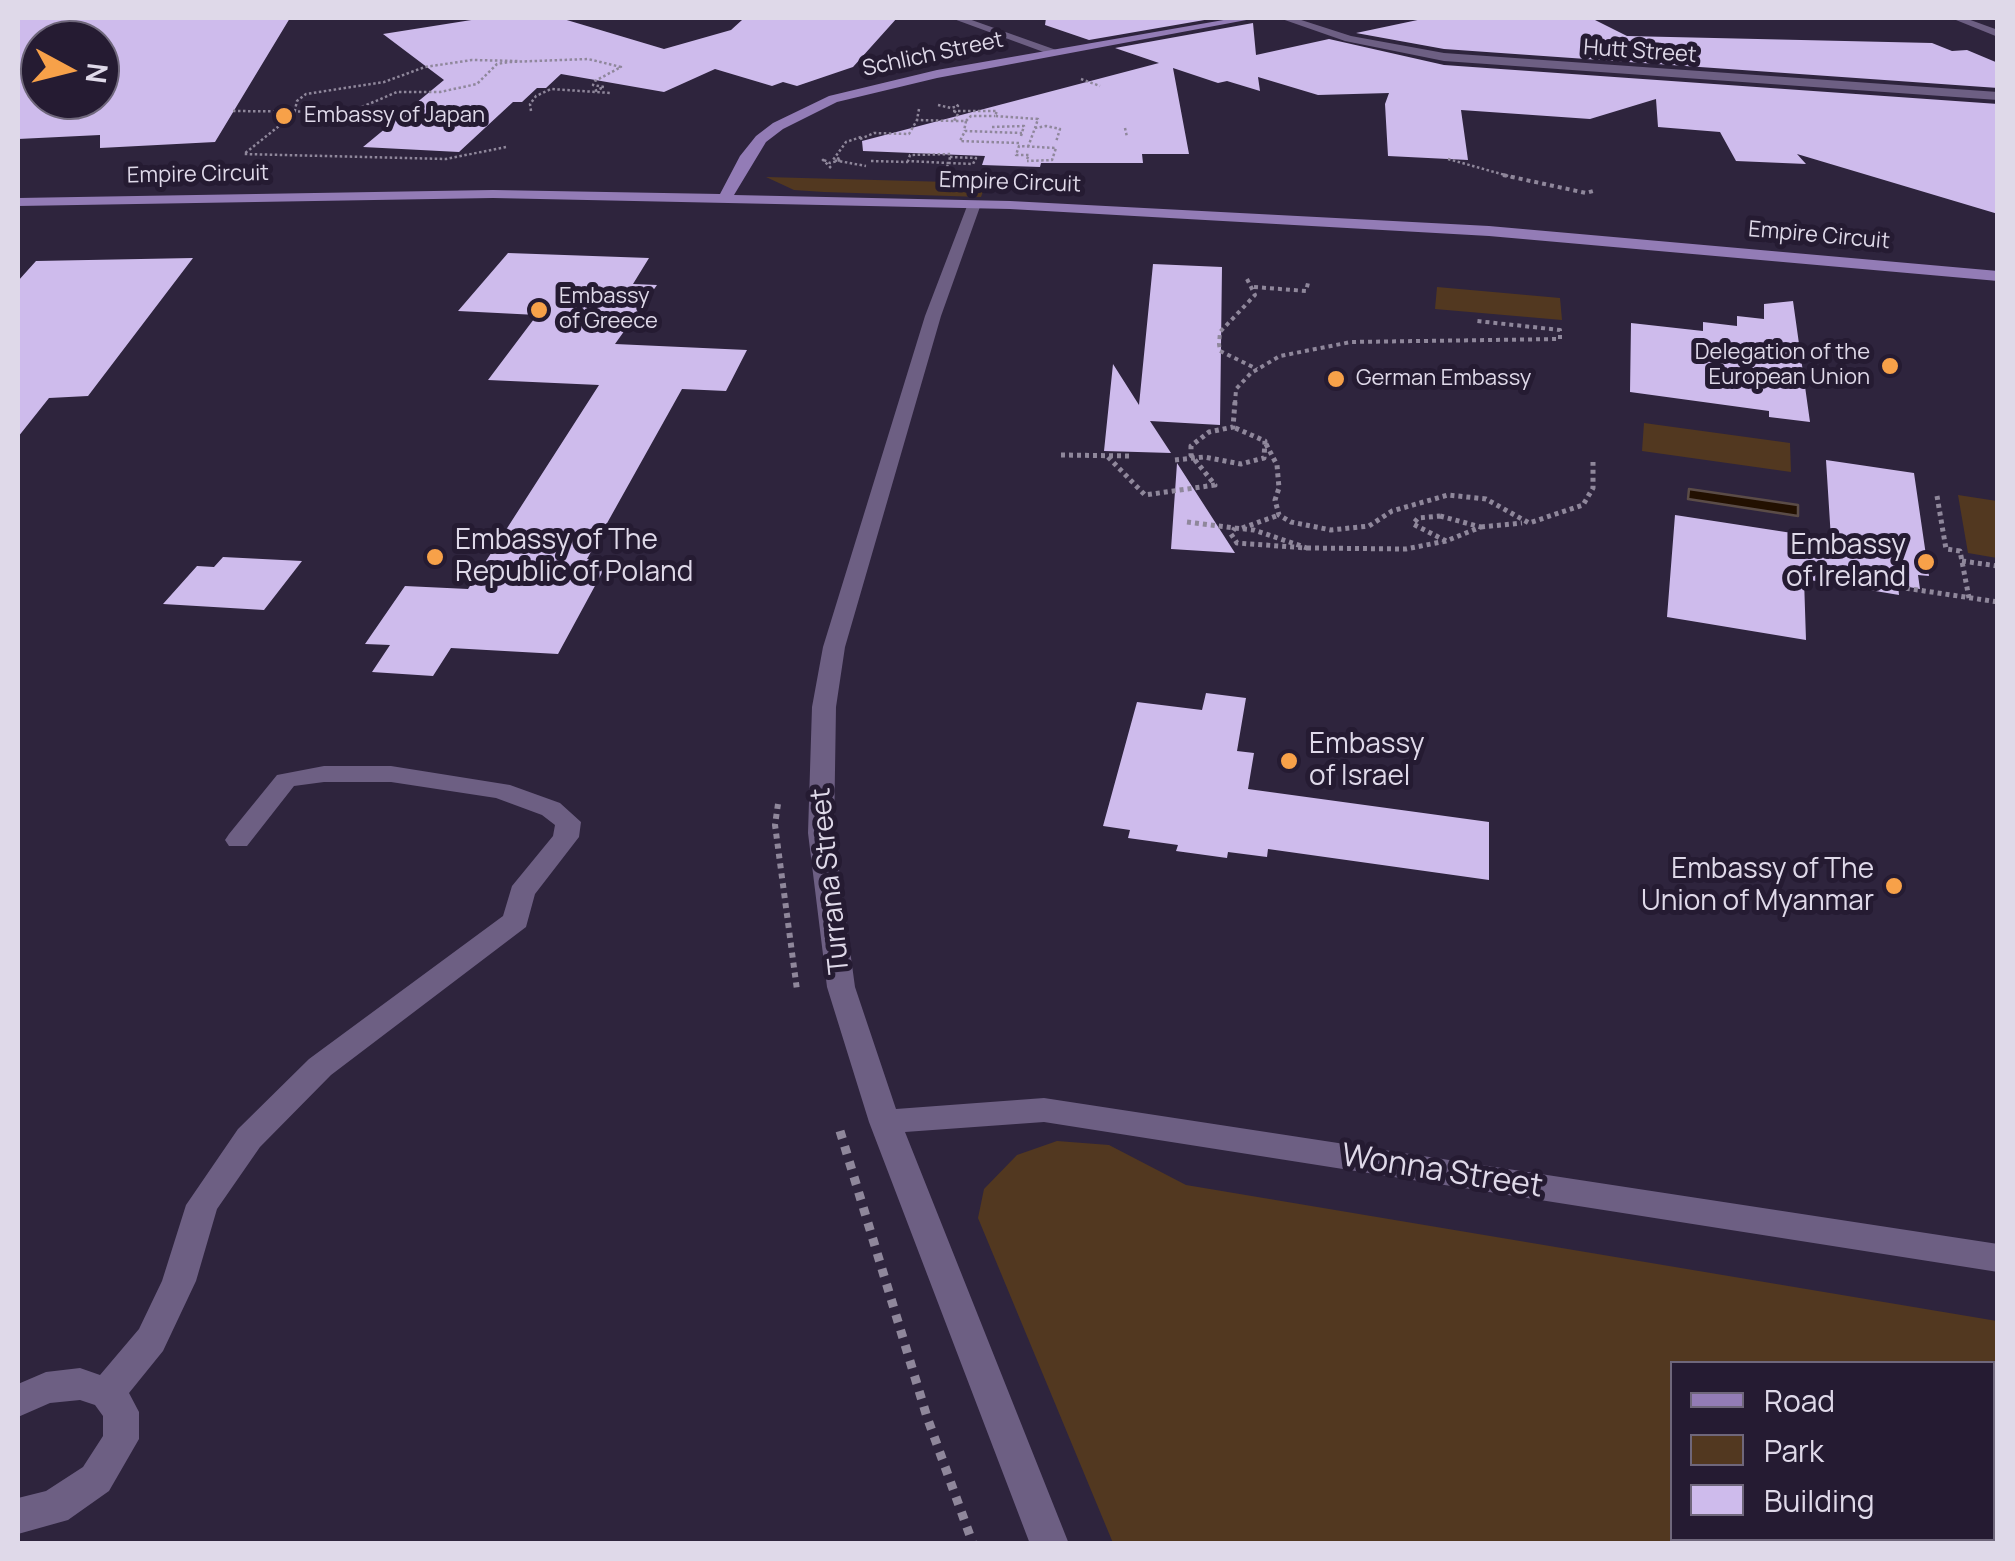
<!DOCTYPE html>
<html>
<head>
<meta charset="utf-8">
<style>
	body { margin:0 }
	#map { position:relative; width:2015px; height:1561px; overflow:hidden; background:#2e243d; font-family:Manrope,sans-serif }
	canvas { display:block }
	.frame { position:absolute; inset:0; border:20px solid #dfd9e9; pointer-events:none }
	.legend { position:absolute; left:1670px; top:1361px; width:325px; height:180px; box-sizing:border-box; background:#251b32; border:2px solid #6f677b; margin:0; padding:12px 18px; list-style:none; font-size:30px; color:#dfd9e9 }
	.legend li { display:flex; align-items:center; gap:20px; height:50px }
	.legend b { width:50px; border:2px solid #6f677b }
	.north { position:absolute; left:20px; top:20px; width:100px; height:100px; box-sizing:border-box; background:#251b32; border:2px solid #6f677b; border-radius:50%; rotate:97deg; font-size:28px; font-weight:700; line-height:40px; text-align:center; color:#dfd9e9 }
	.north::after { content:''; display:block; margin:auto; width:35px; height:45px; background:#f7a149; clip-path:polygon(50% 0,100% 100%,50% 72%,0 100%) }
</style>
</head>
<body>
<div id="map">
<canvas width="2015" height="1561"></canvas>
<div class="frame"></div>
<ul class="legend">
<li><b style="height:12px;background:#937cb6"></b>Road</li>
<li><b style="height:28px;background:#523820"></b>Park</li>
<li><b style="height:28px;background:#cebbec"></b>Building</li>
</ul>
<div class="north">N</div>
</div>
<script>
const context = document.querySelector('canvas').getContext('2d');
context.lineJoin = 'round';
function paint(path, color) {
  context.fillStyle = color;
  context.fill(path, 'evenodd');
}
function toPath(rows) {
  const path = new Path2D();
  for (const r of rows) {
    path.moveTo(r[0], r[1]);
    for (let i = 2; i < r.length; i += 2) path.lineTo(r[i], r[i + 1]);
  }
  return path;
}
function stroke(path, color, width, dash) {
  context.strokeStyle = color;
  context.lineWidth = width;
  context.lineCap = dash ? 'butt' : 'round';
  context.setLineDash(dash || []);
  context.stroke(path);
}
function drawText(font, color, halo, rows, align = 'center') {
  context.font = font + ' Manrope,sans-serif';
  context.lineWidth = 10;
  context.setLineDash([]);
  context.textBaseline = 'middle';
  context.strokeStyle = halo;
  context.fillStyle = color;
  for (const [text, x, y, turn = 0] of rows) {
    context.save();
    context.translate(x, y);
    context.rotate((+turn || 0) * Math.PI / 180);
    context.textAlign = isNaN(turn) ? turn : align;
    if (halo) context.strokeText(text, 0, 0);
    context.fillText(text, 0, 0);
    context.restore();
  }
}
const green = toPath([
	[766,177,986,183,981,197,824,192,794,190],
	[1437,287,1560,298,1562,320,1435,309],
	[1644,423,1790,443,1791,472,1642,451],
	[1958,495,1997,501,1997,558,1968,553],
	[1057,1141,1109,1145,1186,1185,1997,1321,1997,1543,1113,1543,978,1218,984,1189,1017,1155],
	[1672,1364,1992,1364,1992,1538,1672,1538]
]);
const water = toPath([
	[1689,489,1798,505,1798,516,1688,499,1689,489]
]);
const building = toPath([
	[18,18,290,18,215,142,100,148,100,135,18,139],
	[40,40,100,40,100,100,40,100],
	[484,18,560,18,664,49,731,30,742,20,897,18,853,67,797,86,783,82,772,86,715,69,664,92,561,74,546,88,537,88,522,102,513,102,459,152,363,147,444,80,383,34],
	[1046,18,1216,18,1089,40,1045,25],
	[1427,18,1591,18,1627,36,1932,43,1952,51,1967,50,1998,63,1998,88,1444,49,1356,33],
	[1253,23,1256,55,1329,39,1444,65,1998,104,1998,214,1797,154,1806,164,1736,161,1720,132,1658,127,1656,99,1590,119,1461,110,1468,160,1388,156,1385,104,1389,93,1318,95,1258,77,1260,91,1227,81,1218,83,1173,68,1189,154,1142,154,1143,163,1041,163,1040,167,982,165,985,156,863,151,862,141,1159,63,1115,48],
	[508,253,649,258,633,284,657,285,615,344,747,350,726,391,682,389,587,559,609,560,558,654,451,648,433,676,372,672,390,645,365,644,405,586,468,589,599,385,488,380,537,315,458,311],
	[193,258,88,396,49,398,18,437,18,281,36,261],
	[1153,264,1222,267,1220,425,1150,421,1171,453,1104,451,1113,364,1139,405],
	[1793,301,1810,422,1769,417,1769,411,1630,392,1631,323,1703,331,1703,322,1737,326,1737,316,1764,319,1764,304],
	[1826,460,1914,473,1929,576,1918,575,1920,589,1898,585,1899,595,1804,579,1806,640,1667,617,1675,515,1831,539],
	[1177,463,1235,553,1171,549],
	[223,557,302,561,264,610,163,604,197,566,214,567],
	[1206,693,1246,698,1237,751,1254,753,1248,789,1489,822,1489,880,1268,849,1267,857,1228,852,1227,858,1176,851,1178,845,1128,838,1130,830,1103,826,1137,702,1202,710]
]);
const pathFar4 = toPath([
	[1081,79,1100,86],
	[938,105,951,108,958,106,955,103],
	[919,109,917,120,954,121],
	[233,111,350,112,397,92,440,92,477,84,497,64,509,62,588,59,621,67,595,81,593,85,604,87,595,91],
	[531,111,530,104,536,96,551,89,611,93],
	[953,111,997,111,995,116,1038,119,1035,128],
	[954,111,958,114,954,121,966,121,964,131],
	[966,121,971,116,995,116],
	[992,127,1024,126,1021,136],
	[1125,128,1127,137],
	[861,137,846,142,833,160,866,166],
	[860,139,874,133,909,134,917,120],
	[1019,143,960,141,965,131,1022,133],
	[506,147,446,159,244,154,294,114,297,101,306,94,384,82,425,67,472,60,518,61],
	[1028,147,1035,128,1046,126,1060,129,1056,142],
	[950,157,976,158,973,164,949,163,950,157],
	[1027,159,1029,155,1016,155,1019,146,1056,148,1052,160,1027,161],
	[1448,159,1512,177],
	[871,161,908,162],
	[949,163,908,161,910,155,951,154],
	[831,168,822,159,830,163,841,160,836,157],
	[942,176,949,163]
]);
const pathFar3 = toPath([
	[1503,175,1586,193,1593,191],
	[1247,279,1255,295,1220,332,1219,344,1220,351,1257,369],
	[1254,287,1306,291,1308,283],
	[1235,404,1236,389,1251,373,1280,356,1351,342,1560,339,1560,330,1477,321]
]);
const pathFar2 = toPath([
	[1266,444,1277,465,1279,488,1275,500,1279,515,1291,522,1331,530,1369,526,1392,511,1448,495,1486,499,1529,523,1583,505,1593,488,1593,462],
	[1061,455,1130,456],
	[1108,457,1145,495,1215,485,1191,455,1191,446,1209,432,1233,427,1235,402],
	[1175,460,1204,457,1241,464,1264,458,1265,441,1233,427],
	[1937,496,1946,549,1960,551,1969,598],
	[1440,516,1481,527,1446,541,1413,524,1418,518,1440,516],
	[1187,522,1235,528],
	[1481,527,1522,523],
	[1235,528,1254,530,1307,548,1237,543,1231,534,1235,528],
	[1242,528,1279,515],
	[1307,548,1406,549,1446,541],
	[1962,561,1998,566],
	[1898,587,1998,602]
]);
const pathFar1 = toPath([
	[778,804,775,825,797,990]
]);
const path = toPath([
	[840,1131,927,1417,973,1544]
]);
const lane = toPath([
	[324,766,391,766,510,785,560,803,581,822,579,837,535,894,526,927,331,1075,260,1147,217,1209,196,1281,163,1351,129,1393,139,1412,139,1439,109,1491,68,1520,18,1534,18,1498,46,1491,83,1467,103,1436,103,1416,95,1405,80,1400,50,1403,18,1417,18,1384,46,1372,80,1368,100,1375,139,1329,162,1281,186,1205,238,1129,309,1059,503,916,512,886,553,836,555,825,542,815,496,798,391,782,324,782,294,786,247,846,229,846,225,840,229,834,277,775,324,766]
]);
const street = toPath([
	[951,18,966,18,1059,51,1049,54,951,18],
	[1279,18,1295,18,1351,36,1444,53,1998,92,1998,100,1444,61,1345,41,1279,18],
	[1951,18,1965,18,1998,30,1998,37,1951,18],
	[969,201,981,204,941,316,845,647,836,707,834,833,855,987,896,1109,1044,1098,1998,1244,1998,1272,1044,1122,905,1132,1069,1544,1030,1544,869,1122,827,987,808,833,812,707,823,647,925,316,969,201]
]);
const secondary = toPath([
	[1235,18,1257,18,937,78,837,102,783,129,766,142,734,195,1010,201,1489,226,1998,271,1998,281,1489,236,1010,209,493,198,18,206,18,198,493,190,720,194,740,156,756,136,773,123,829,96,937,70,1235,18]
]);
const markers = [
	[284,116,10,"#f7a149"],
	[539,310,10,"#f7a149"],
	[1890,366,10,"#f7a149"],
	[1336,379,10,"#f7a149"],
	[435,557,10,"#f7a149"],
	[1926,562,10,"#f7a149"],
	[1289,761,10,"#f7a149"],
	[1894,886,10,"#f7a149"]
];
const farStreetnames = [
	["Hutt Street",1640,52,4],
	["Schlich Street",933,55,-12],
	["Empire Circuit",198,175,-1],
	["Empire Circuit",1010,183,2],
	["Empire Circuit",1819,236,5]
];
const farPoinames = [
	["Embassy of Japan",304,116],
	["Embassy",559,297],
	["of Greece",559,322],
	["Delegation of the",1870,353,"right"],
	["European Union",1870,378,"right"],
	["German Embassy",1356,379]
];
const poiNames = [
	["Embassy of The",455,541],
	["Republic of Poland",455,573],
	["Embassy",1906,546,"right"],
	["of Ireland",1906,578,"right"],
	["Embassy",1309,745],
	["of Israel",1309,777],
	["Embassy of The",1874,870,"right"],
	["Union of Myanmar",1874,902,"right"]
];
const streetNames = [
	["Turrana Street",831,881,-96]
];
const nearStreetnames = [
	["Wonna Street",1442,1172,9]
];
paint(green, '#523820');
paint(water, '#221001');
stroke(water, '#5b4c47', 2.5);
paint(building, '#cebbec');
stroke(pathFar4, '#8f879b', 2.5, [2.5, 2.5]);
stroke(pathFar3, '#8f879b', 4, [4, 4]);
stroke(pathFar2, '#8f879b', 5, [4, 4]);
stroke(pathFar1, '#8f879b', 6, [5, 5]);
stroke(path, '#8f879b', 9, [8, 8]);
paint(lane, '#6d5f83');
paint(street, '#6d5f83');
paint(secondary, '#937cb6');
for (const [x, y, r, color] of markers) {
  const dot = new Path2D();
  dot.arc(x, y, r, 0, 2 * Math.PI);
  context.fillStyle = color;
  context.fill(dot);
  stroke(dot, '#251b32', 4);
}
drawText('22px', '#dfd9e9', '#251b32', farStreetnames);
drawText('22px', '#dfd9e9', '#251b32', farPoinames, 'left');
drawText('28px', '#dfd9e9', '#251b32', poiNames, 'left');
drawText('28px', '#dfd9e9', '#251b32', streetNames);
drawText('32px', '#dfd9e9', '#251b32', nearStreetnames);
</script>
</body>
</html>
